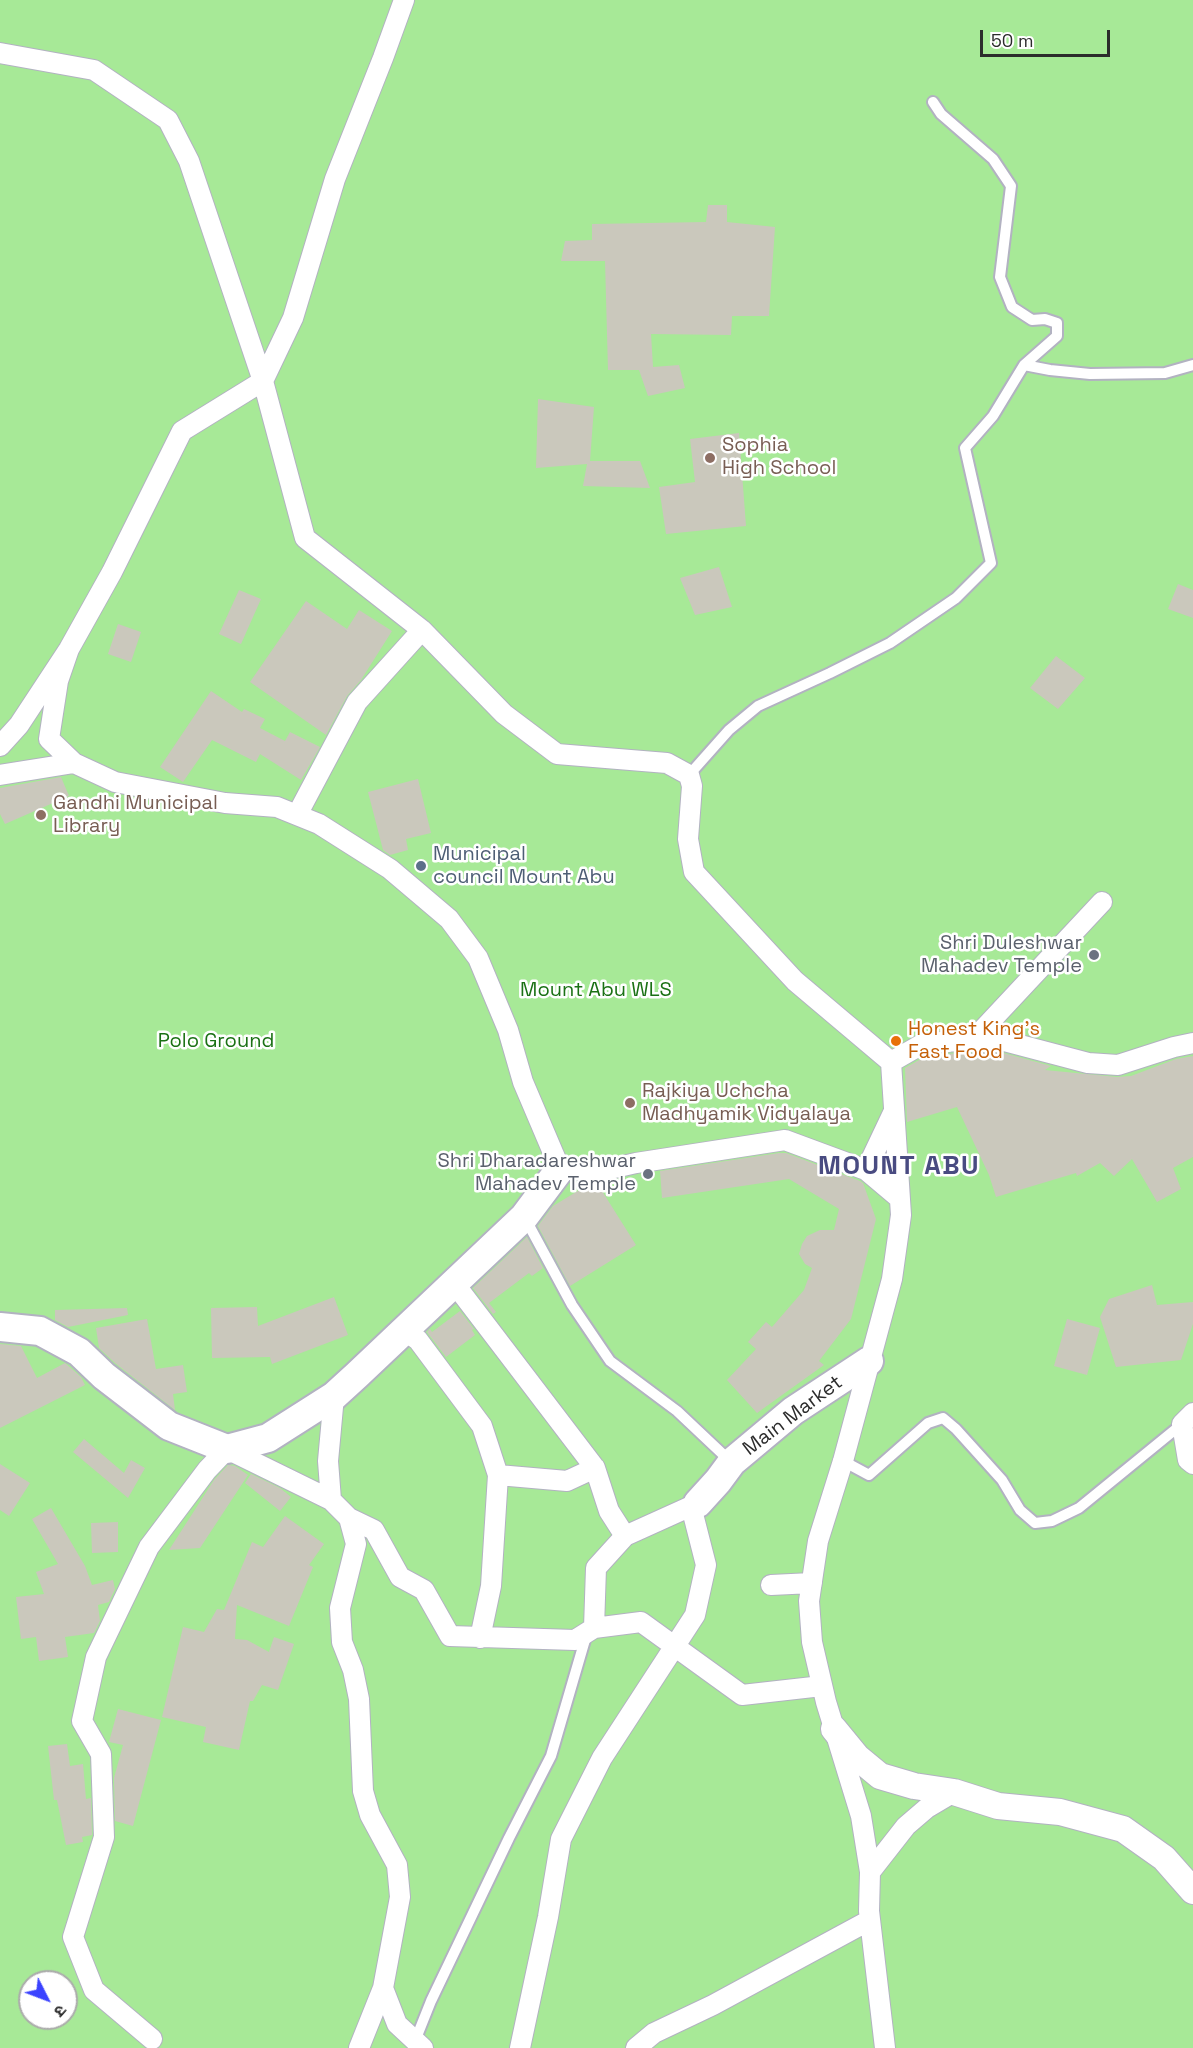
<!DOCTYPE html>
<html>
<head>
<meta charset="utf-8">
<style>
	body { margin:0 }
	#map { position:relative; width:1193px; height:2048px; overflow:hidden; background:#efeade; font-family:"Space Grotesk","Noto Sans Devanagari",sans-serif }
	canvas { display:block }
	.north { position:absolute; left:18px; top:1970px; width:60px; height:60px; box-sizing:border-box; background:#fff; border:2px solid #ababab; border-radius:50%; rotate:132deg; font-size:16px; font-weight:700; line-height:24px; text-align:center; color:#2c2c2c }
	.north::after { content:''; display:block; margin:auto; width:21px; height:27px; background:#3b43ff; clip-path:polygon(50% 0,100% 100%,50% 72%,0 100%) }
	.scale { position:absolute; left:980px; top:30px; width:130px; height:27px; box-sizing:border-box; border:3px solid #2c2c2c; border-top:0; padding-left:8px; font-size:18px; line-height:21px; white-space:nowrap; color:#2c2c2c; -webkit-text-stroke:4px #fff; paint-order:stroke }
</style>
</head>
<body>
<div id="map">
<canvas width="1193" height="2048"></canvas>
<div class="north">उ</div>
<div class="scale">50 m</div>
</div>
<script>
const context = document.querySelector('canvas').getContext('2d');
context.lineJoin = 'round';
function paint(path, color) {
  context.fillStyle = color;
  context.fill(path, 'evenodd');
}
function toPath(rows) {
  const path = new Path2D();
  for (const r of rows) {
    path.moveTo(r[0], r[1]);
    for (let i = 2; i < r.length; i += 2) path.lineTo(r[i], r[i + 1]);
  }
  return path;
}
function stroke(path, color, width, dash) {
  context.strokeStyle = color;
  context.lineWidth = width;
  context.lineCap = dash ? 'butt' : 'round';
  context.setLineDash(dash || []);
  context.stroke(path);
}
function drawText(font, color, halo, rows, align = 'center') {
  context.font = font + ' "Space Grotesk",sans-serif';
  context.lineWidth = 5;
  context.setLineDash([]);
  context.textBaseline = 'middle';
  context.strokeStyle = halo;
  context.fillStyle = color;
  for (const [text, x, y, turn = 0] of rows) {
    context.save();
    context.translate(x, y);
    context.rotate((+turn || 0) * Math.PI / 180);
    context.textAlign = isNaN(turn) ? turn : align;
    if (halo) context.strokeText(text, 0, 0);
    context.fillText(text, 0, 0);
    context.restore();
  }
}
const green = toPath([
	[0,0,1193,0,1193,2048,0,2048],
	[30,1982,66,1982,66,2018,30,2018]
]);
const building = toPath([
	[708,205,727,205,727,222,775,227,769,316,732,316,731,335,651,334,653,367,679,365,685,388,648,396,639,370,608,370,605,261,561,261,565,241,592,240,592,224,706,222],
	[538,399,594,407,590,461,640,461,650,488,583,486,587,464,536,468],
	[739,433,746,526,666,534,659,487,695,482,690,439],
	[719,567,732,607,695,615,680,578],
	[1178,584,1193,590,1193,618,1168,609],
	[239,590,261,599,241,644,219,634],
	[306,601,347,629,359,610,392,631,361,680,347,696,326,735,250,682],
	[118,624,141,632,131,662,108,654],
	[1056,656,1085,678,1058,709,1030,688],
	[211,691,242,712,244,709,265,719,260,728,285,741,290,732,320,747,301,780,260,754,256,762,212,740,183,782,160,767],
	[61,777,69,796,5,824,0,814,0,788],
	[418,779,431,833,406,839,408,850,390,855,383,850,368,792],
	[996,1051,1051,1066,1045,1070,1117,1077,1131,1076,1176,1059,1193,1056,1193,1157,1173,1168,1181,1189,1157,1202,1132,1159,1114,1176,1100,1163,1077,1176,1076,1173,996,1197,989,1175,957,1107,907,1122,905,1068,928,1055],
	[779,1153,786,1153,860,1181,863,1183,876,1219,851,1319,819,1361,824,1365,757,1413,727,1380,756,1349,748,1342,766,1322,772,1327,804,1290,812,1268,805,1264,799,1254,802,1244,807,1236,820,1230,834,1230,839,1209,789,1179,662,1198,660,1171],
	[591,1183,597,1183,636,1245,570,1286,538,1226,553,1206],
	[527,1237,543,1268,532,1276,529,1273,489,1303,496,1312,493,1314,473,1288],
	[1152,1285,1157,1305,1193,1302,1193,1324,1181,1360,1116,1367,1100,1317,1109,1299],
	[334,1297,348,1335,272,1364,270,1357,212,1358,211,1308,257,1307,258,1326],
	[127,1308,128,1315,68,1327,55,1320,55,1310],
	[460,1311,474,1329,472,1330,475,1335,446,1357,427,1332,430,1329,432,1332],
	[147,1319,156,1369,183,1365,187,1392,173,1394,175,1410,115,1363,99,1348,96,1328],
	[1067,1319,1100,1328,1087,1375,1054,1366],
	[0,1344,21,1346,37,1378,65,1363,81,1377,85,1385,0,1428],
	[84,1439,124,1473,131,1460,145,1468,128,1498,73,1452],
	[0,1464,30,1483,9,1516,0,1510],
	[228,1465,235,1466,248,1475,200,1548,169,1550,214,1480],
	[251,1474,280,1488,291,1497,280,1511,245,1483],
	[51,1508,85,1566,92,1585,113,1580,115,1589,109,1602,98,1605,100,1621,94,1633,65,1637,68,1657,39,1661,36,1637,21,1639,16,1597,44,1594,36,1572,58,1564,32,1519],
	[285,1516,324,1544,309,1565,313,1567,289,1626,237,1605,235,1639,247,1640,269,1652,274,1637,294,1644,278,1690,262,1685,253,1701,250,1701,239,1750,203,1742,206,1727,162,1717,183,1627,204,1632,217,1609,224,1610,252,1542,263,1547],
	[118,1522,118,1552,92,1553,91,1523],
	[118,1709,161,1720,133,1826,115,1821,114,1778,123,1745,109,1742],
	[67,1744,70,1766,83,1764,86,1799,91,1798,92,1835,82,1837,83,1842,66,1845,57,1800,54,1800,48,1746]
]);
const service = toPath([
	[1024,365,1050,370,1090,374,1165,373,1193,365],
	[689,775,729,730,758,706,830,673,890,643,956,598,991,563,965,448,993,416,1024,365,1057,336,1057,323,1045,319,1032,320,1012,307,1000,277,1011,186,993,159,941,114,933,102],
	[525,1218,572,1305,610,1361,677,1411,730,1461],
	[843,1461,869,1475,928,1423,943,1418,956,1429,1002,1480,1020,1510,1035,1523,1052,1521,1079,1508,1182,1424],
	[415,2041,431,2001,509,1838,551,1756,587,1633]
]);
const minor = toPath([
	[0,53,94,70,168,120,189,161,263,381,305,538,422,630,504,714,557,754,667,763,689,775,692,786,688,839,694,872,795,981,891,1062,901,1215,892,1279,843,1461,818,1541,809,1601,812,1642,826,1702,861,1816,870,1872,869,1911,885,2048],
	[69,649,58,681,49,739,74,763,115,782,225,803,277,807,319,824,390,869,449,919,478,958,508,1030,523,1082,560,1169,601,1171,636,1163,785,1140,866,1170,898,1197],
	[0,746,19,725,69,649,112,572,182,431,263,381,293,318,335,179,383,58,404,0],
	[0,775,74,763],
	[297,815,357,702,422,630],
	[973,1040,1102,902],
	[891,1062,924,1043,997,1039,1088,1063,1118,1065,1174,1047,1193,1043],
	[866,1170,893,1113],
	[454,1283,595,1468,609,1511,625,1536],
	[404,1330,418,1340,482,1426,498,1475,491,1586,480,1638],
	[1193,1413,1182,1424,1188,1460,1193,1464],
	[498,1475,567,1481,595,1468],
	[331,1500,328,1461,334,1396],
	[349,1518,374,1530,400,1577,424,1590,450,1636,575,1640,594,1628,641,1622,742,1695,822,1686],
	[771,1585,812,1583],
	[594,1628,596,1568,625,1536,698,1503],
	[870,1872,906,1826,927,1808,954,1792],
	[383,1988,397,2024,423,2048],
	[152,2039,94,1990,73,1937,104,1837,101,1754,82,1721,96,1657,149,1547,207,1470,227,1449,331,1500,349,1518,356,1544,340,1608,342,1642,353,1670,359,1699,363,1791,370,1815,397,1865,400,1897,383,1988,359,2048],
	[520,2048,548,1917,561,1839,602,1758,695,1615,706,1565,693,1514,698,1503],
	[636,2048,654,2033,713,2005,870,1920]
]);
const tertiary = toPath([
	[834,1729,857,1757,880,1776,914,1786,954,1792,998,1806,1060,1812,1123,1829,1164,1858,1193,1891]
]);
const secondary = toPath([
	[0,1327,40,1331,79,1352,104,1376,169,1426,227,1449,268,1438,334,1396,357,1375,524,1217,560,1169],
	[698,1503,718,1481,732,1462,793,1411,869,1361]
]);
const markers = [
	[710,458,6,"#8d6e63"],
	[41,815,6,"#8d6e63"],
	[421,866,6,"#5c6f8a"],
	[1094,955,6,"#6b7280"],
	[896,1041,6,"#e8710a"],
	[630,1103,6,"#8d6e63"],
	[648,1174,6,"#6b7280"]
];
const educationNames = [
	["Sophia",722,446],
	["High School",722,469],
	["Gandhi Municipal",53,804],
	["Library",53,827],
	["Rajkiya Uchcha",642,1092],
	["Madhyamik Vidyalaya",642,1115]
];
const serviceNames = [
	["Municipal",433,855],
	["council Mount Abu",433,878]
];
const worshipNames = [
	["Shri Duleshwar",1082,944],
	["Mahadev Temple",1082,967],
	["Shri Dharadareshwar",636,1162],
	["Mahadev Temple",636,1185]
];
const parkNames = [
	["Mount Abu WLS",596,991],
	["Polo Ground",216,1042]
];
const foodNames = [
	["Honest King's",908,1030],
	["Fast Food",908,1053]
];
const streetNames = [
	["Main Market",793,1416,-37]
];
const districtNames = [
	["MOUNT ABU",899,1167]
];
paint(green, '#a7e997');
paint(building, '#cac8bc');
stroke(service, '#b2b2c1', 14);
stroke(minor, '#b2b2c1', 22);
stroke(tertiary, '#b2b2c1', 28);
stroke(secondary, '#b2b2c1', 32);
stroke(service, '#fff', 10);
stroke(minor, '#fff', 20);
stroke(tertiary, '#fff', 26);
stroke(secondary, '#fff', 28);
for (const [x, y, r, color] of markers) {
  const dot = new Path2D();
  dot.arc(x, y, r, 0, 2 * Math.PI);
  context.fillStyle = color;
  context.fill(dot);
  stroke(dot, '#fff', 2);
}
drawText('20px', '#785e54', '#fff', educationNames, 'left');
drawText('20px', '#4e5e75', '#fff', serviceNames, 'left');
drawText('20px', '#5b616d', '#fff', worshipNames, 'right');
drawText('20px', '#1b7115', '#fff', parkNames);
drawText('20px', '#c56008', '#fff', foodNames, 'left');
drawText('20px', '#2c2c2c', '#fff', streetNames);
context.letterSpacing = '1.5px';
drawText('bold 26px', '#494b81', '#fff', districtNames);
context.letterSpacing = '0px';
</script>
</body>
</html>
